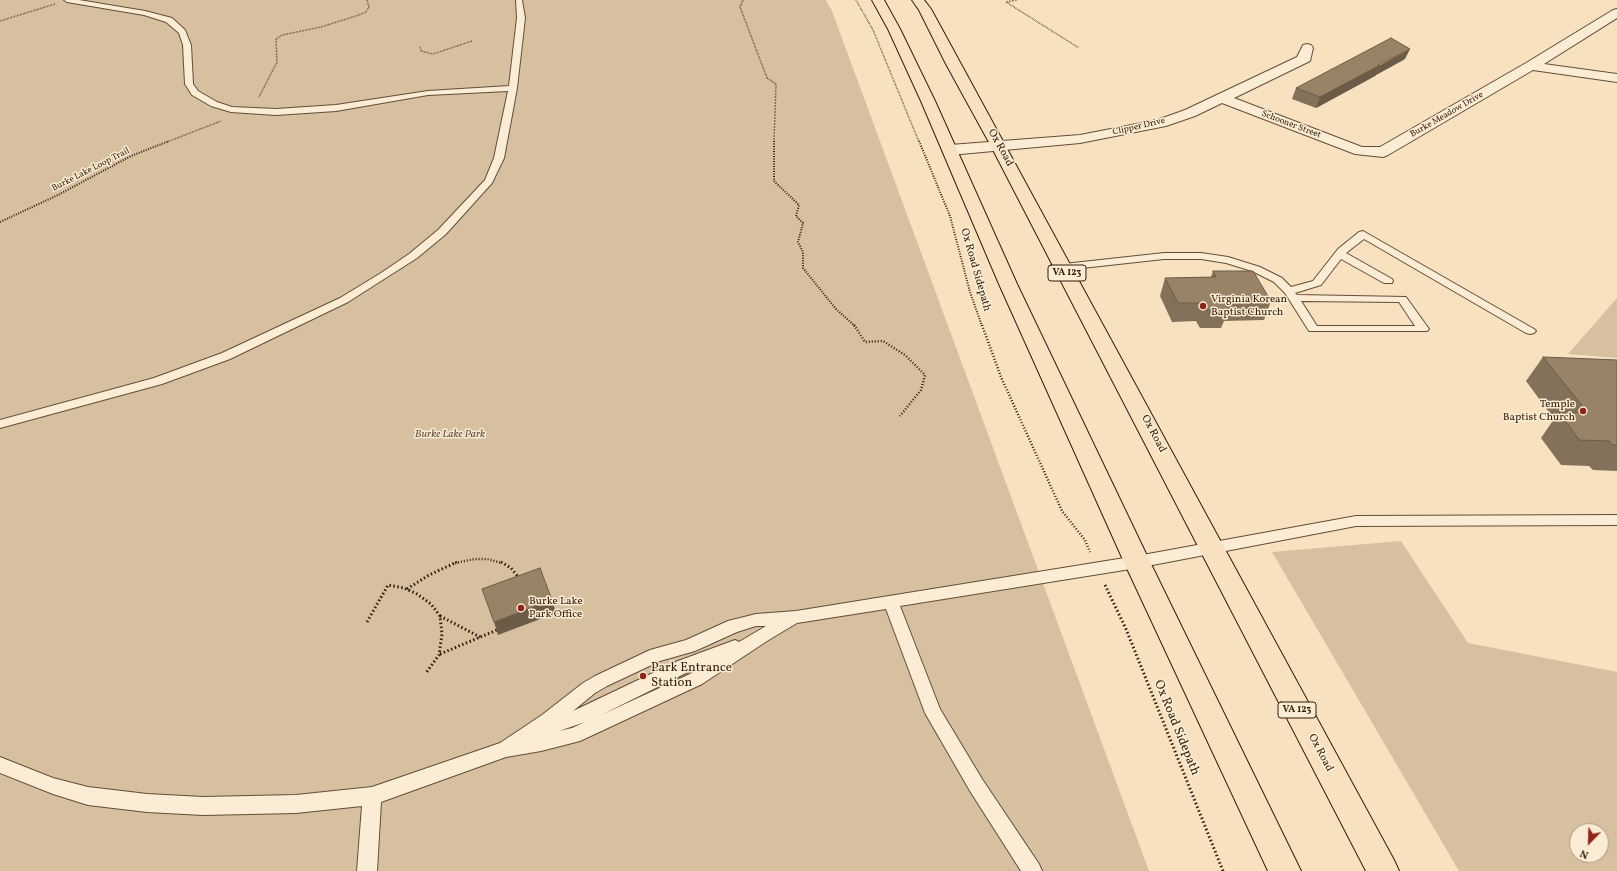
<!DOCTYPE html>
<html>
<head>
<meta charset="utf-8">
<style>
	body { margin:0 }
	#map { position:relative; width:1617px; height:871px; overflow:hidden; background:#f8e1bf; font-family:Vollkorn,serif }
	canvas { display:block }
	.north { position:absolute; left:1569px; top:823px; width:40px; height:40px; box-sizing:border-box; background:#faecd5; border:1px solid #aa9983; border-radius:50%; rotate:203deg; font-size:11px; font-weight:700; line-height:16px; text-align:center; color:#321d08 }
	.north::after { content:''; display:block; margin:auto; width:14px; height:18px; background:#8f2418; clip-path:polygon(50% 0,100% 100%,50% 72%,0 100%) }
</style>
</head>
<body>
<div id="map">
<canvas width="1617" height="871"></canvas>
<div class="north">N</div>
</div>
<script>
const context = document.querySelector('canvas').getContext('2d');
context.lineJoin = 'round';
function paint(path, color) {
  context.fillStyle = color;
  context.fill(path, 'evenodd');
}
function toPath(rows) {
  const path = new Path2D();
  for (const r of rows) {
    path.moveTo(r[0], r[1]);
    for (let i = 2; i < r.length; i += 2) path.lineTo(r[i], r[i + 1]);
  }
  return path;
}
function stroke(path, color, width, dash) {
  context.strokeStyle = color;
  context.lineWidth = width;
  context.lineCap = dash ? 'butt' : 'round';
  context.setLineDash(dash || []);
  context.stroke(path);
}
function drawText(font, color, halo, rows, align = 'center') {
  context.font = font + ' Vollkorn,serif';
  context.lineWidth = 3;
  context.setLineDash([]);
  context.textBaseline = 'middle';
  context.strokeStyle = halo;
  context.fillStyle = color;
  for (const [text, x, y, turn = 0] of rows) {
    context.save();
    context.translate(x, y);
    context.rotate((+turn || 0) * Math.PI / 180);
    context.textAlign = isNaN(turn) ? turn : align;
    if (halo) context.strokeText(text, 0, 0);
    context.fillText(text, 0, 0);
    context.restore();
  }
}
const green = toPath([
	[0,0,826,0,832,11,1149,871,0,871],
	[1617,298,1617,358,1568,354],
	[1401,541,1468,643,1617,672,1617,871,1459,871,1272,552],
	[1577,831,1601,831,1601,855,1577,855]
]);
const pathFar3 = toPath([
	[743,0,740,7,767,78,776,84,774,142],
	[856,0,873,30,919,142],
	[1017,0,1006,2,1079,48],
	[0,21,55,4],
	[420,47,421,51,433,54,472,41],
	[259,97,277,62,276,39,282,35,321,27,359,15,366,12,369,7,367,0],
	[167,142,221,121]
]);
const pathFar2 = toPath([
	[774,141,774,181,799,205,796,216,803,223,798,242,803,252,803,268,836,309,855,326],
	[919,141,950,216,970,292,982,326],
	[0,222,58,195,131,156,169,141]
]);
const pathFar1 = toPath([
	[854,325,865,342,883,341,905,355,925,375,921,390,900,416],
	[982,325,1001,377,1062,511,1085,540,1090,552],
	[455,563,475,559,487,559,502,563]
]);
const path = toPath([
	[501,562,511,568,520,579],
	[1105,585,1126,629,1223,871],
	[407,589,429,575,457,562],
	[440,616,480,637],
	[367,622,388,585,404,588,417,594,431,604,440,616,442,634,439,655,426,673],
	[440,654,497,630]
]);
const lane = toPath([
	[64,0,79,0,145,11,172,18,185,30,191,45,193,84,198,91,217,102,232,107,276,109,336,105,428,91,509,86,517,18,516,0,522,0,525,18,517,88,504,158,492,183,446,234,417,258,348,302,230,359,162,384,0,428,0,420,154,378,222,353,340,298,381,273,409,254,438,230,485,180,494,158,508,91,428,95,336,111,276,115,231,112,211,106,192,95,185,84,183,45,179,33,166,22,144,15,67,2,64,0],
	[1363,231,1534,329,1536,331,1534,333,1530,334,1526,333,1364,239,1346,253,1392,279,1393,281,1392,283,1384,283,1341,259,1321,285,1295,293,1297,295,1406,297,1429,329,1427,331,1309,331,1285,293,1274,282,1252,271,1226,263,1201,259,1164,259,1064,270,1059,267,1064,264,1164,253,1201,253,1228,257,1260,267,1282,278,1291,287,1313,281,1338,249,1359,232,1363,231],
	[1301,301,1399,302,1415,326,1317,326,1301,301],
	[1617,515,1617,525,1356,526,1137,568,900,606,940,709,982,779,1039,864,1042,871,1021,871,970,791,925,713,886,609,797,623,767,641,702,684,580,741,541,751,506,757,381,802,377,871,357,871,362,806,296,813,203,815,147,812,88,805,53,794,0,773,0,757,53,778,88,787,147,794,203,797,296,795,372,787,500,743,542,715,583,683,595,676,650,650,686,640,728,621,756,614,796,611,1137,556,1356,516,1617,515],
	[756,626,766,626,739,642,735,640,678,661,573,711,595,693,607,686,660,661,695,651,737,632,756,626],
	[702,666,690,674,601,715,690,671,702,666],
	[587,721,572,728,559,731,585,722,587,721]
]);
const street = toPath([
	[1617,9,1617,18,1544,64,1617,74,1617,82,1533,70,1388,155,1383,157,1355,154,1222,103,1195,116,1166,126,1080,143,950,155,945,153,942,150,945,147,950,145,1080,135,1157,120,1185,110,1297,57,1303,45,1307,44,1311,45,1313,48,1310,61,1234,98,1362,147,1380,147,1526,63,1613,10,1617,9]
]);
const highway = toPath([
	[872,0,884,0,900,29,935,101,1017,284,1150,562,1301,871,1268,871,1124,562,999,284,921,101,888,29,872,0],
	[912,0,924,0,931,9,1394,860,1399,871,1366,871,991,146,946,64,919,10,912,0]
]);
const wall = toPath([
	[1405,59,1376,75,1375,76,1316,108,1292,99,1296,88],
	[1213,271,1271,301,1264,320,1224,321,1221,328,1200,328,1196,321,1172,322,1160,296,1165,278,1211,277],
	[1543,357,1617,360,1617,471,1593,470,1589,466,1561,465,1541,438,1554,419,1526,381]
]);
const shadedWall = toPath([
	[1410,49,1405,59,1376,75,1375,76,1316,108,1320,97],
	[552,600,556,613,498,635,494,622]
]);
const building = toPath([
	[1391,38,1410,49,1378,65,1380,65,1320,97,1296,88,1391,38],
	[1213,271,1253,271,1271,301,1224,302,1228,309,1206,310,1202,303,1178,303,1165,278,1216,277,1213,271],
	[1543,357,1617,360,1617,445,1612,445,1609,441,1579,440,1559,412,1588,413,1543,357],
	[540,568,552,600,494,622,482,589,540,568]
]);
const markers = [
	[1203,306,4,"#8f2418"],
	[1583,411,4,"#8f2418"],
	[521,608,4,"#8f2418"],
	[643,676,4,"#8f2418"]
];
const farStreetnames = [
	["Burke Meadow Drive",1447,115,-30],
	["Schooner Street",1291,125,21],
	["Clipper Drive",1139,127,-13],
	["Burke Lake Loop Trail",91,170,-27]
];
const shields = [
	[1067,273,38],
	[1297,710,38]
];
const shieldNames = [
	["VA 123",1067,273],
	["VA 123",1297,710]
];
const streetNames = [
	["Ox Road",1000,148,61],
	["Ox Road Sidepath",975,270,74],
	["Ox Road",1153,434,62],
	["Ox Road",1320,753,62]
];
const poiNames = [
	["Virginia Korean",1211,300],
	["Baptist Church",1211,313],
	["Temple",1575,405,"right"],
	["Baptist Church",1575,418,"right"],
	["Burke Lake",529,602],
	["Park Office",529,615]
];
const parkNames = [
	["Burke Lake Park",450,435]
];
const nearPoinames = [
	["Park Entrance",651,669],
	["Station",651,684]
];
const nearStreetnames = [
	["Ox Road Sidepath",1176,728,68]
];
paint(green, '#d6c0a0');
stroke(lane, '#644e36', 2);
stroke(street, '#644e36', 2);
stroke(highway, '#321d08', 2);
stroke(pathFar3, '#321d08', 1.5, [0.5, 1]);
stroke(pathFar2, '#321d08', 2, [1, 1.5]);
stroke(pathFar1, '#321d08', 2.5, [1, 2]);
stroke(path, '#321d08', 3, [1.5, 2.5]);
paint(lane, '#faecd5');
paint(street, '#faecd5');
paint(highway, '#f8e1bf');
paint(wall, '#847159');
paint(shadedWall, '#6b5c48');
paint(building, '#998367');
stroke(building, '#6b5c48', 1);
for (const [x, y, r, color] of markers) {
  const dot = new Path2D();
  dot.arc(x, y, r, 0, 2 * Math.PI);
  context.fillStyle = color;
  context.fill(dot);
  stroke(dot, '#faecd5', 1.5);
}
drawText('9px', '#321d08', '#faecd5', farStreetnames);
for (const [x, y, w] of shields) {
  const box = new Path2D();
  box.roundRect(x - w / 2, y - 8, w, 16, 3);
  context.fillStyle = '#faecd5';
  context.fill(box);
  stroke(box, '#321d08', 1);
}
drawText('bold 10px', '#321d08', null, shieldNames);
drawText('11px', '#321d08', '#faecd5', streetNames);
drawText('11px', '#321d08', '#faecd5', poiNames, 'left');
drawText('italic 11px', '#634e36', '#faecd5', parkNames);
drawText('13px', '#321d08', '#faecd5', nearPoinames, 'left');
drawText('13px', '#321d08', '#faecd5', nearStreetnames);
</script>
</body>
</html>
